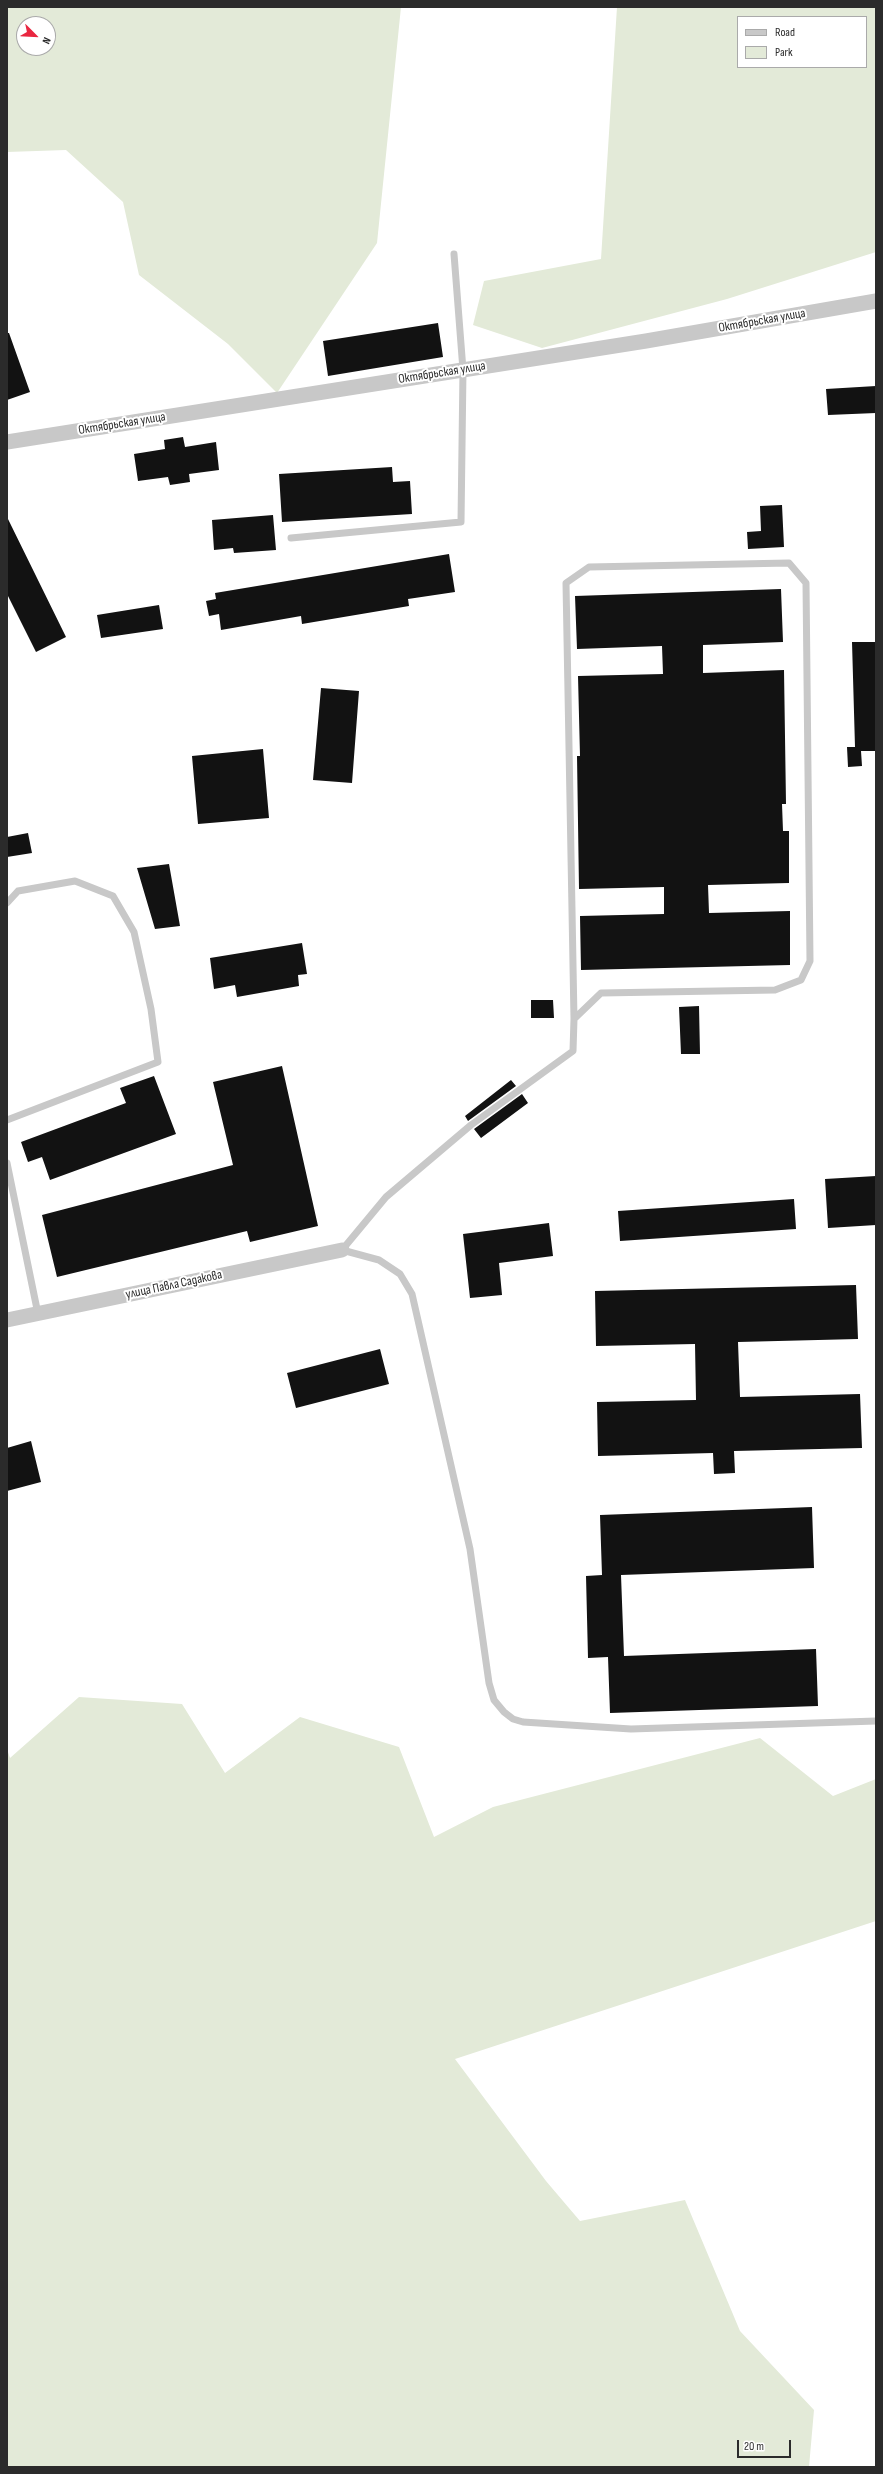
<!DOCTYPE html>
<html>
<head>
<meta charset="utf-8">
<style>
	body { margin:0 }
	#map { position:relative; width:883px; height:2474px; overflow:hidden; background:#fff; font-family:"Sofia Sans Condensed",sans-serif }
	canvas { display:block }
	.frame { position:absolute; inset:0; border:8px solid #2b2b2b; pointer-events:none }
	.legend { position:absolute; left:737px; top:16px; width:130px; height:52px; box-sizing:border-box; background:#fff; border:1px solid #aaa; margin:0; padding:5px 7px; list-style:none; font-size:12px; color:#2b2b2b }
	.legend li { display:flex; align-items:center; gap:8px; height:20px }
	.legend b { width:20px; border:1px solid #aaa }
	.north { position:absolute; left:16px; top:16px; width:40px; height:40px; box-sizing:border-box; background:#fff; border:1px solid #aaa; border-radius:50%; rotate:114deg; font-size:11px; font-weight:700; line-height:16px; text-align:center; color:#2b2b2b }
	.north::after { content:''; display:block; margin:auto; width:14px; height:18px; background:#e92640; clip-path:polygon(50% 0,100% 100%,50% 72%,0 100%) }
	.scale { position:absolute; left:737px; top:2440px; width:54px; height:18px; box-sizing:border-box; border:2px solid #2b2b2b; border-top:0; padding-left:5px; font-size:12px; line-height:14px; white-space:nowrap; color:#2b2b2b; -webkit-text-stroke:3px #fff; paint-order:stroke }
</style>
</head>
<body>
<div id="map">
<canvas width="883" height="2474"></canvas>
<div class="frame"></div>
<ul class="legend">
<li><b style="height:5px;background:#c8c8c8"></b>Road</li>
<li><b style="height:11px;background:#e3ead8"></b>Park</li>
</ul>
<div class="north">N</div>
<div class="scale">20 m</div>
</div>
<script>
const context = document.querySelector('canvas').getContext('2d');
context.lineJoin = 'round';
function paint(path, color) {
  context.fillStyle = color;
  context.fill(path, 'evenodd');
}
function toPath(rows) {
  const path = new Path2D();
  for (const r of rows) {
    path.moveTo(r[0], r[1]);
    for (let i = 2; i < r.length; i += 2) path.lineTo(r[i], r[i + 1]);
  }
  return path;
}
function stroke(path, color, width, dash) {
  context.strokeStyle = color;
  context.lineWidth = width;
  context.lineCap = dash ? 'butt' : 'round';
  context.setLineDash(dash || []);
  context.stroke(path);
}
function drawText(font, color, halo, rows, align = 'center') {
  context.font = font + ' "Sofia Sans Condensed",sans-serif';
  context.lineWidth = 4;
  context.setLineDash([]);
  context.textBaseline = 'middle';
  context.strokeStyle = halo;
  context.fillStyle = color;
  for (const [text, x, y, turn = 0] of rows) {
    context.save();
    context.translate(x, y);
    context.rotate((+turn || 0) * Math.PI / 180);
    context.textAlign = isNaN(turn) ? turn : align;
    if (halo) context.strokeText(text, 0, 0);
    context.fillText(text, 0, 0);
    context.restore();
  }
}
const green = toPath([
	[7,7,401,7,377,243,277,393,228,344,139,275,123,202,66,150,7,152],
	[24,24,48,24,48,48,24,48],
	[617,7,876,7,876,252,727,299,542,348,473,325,484,281,601,259],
	[738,17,866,17,866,67,738,67],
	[79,1697,182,1704,225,1773,300,1717,399,1747,434,1837,493,1807,760,1738,833,1796,876,1779,876,1921,455,2059,546,2181,580,2221,685,2200,740,2331,814,2410,809,2467,7,2467,7,1749,10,1758]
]);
const building = toPath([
	[438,323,443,357,328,376,323,341],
	[7,333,9,333,30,392,7,400],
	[876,386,876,413,828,415,826,389],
	[183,437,185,447,216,442,219,470,189,474,190,482,170,485,168,477,138,481,134,454,165,449,164,440],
	[392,467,393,482,410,481,412,514,282,522,279,474],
	[782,505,784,547,748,549,747,532,761,531,760,506],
	[273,515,276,550,234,553,233,548,214,550,212,520],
	[7,517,66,637,36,652,7,594],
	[449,554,455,592,408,599,409,606,302,624,301,616,221,630,219,614,209,616,206,601,216,599,215,593],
	[781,589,783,642,703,645,703,673,784,670,786,804,782,804,783,831,789,831,789,883,708,885,709,913,790,911,790,965,581,970,580,916,664,914,664,887,579,889,577,756,580,756,578,676,663,674,662,646,577,649,575,596],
	[159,605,163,629,101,638,97,615],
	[852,642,876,642,876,751,861,751,862,766,848,767,847,747,855,747],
	[321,688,359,691,352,783,313,780],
	[263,749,269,818,198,824,192,756],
	[28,833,32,853,7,857,7,837],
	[169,864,180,926,155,929,137,868],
	[302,943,307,974,298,975,299,986,237,997,235,985,214,989,210,958],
	[531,1000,553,1000,554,1018,531,1018],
	[699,1006,700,1054,681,1054,679,1007],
	[282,1066,318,1226,250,1242,247,1231,57,1277,42,1215,233,1165,213,1082],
	[154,1076,176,1134,50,1180,42,1157,28,1162,21,1142,126,1103,120,1088],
	[511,1080,516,1086,468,1121,465,1116],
	[522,1094,528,1103,481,1138,474,1129],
	[876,1176,876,1225,828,1228,825,1179],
	[794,1199,796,1229,620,1241,618,1211],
	[549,1223,553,1256,499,1263,502,1295,470,1298,463,1234],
	[856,1285,858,1339,738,1342,740,1397,860,1394,862,1448,734,1451,735,1473,714,1474,713,1453,598,1456,597,1402,696,1400,695,1344,596,1346,595,1291],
	[380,1349,389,1384,296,1408,287,1373],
	[31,1441,41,1482,7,1491,7,1448],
	[812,1507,814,1568,621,1575,624,1656,816,1649,818,1706,610,1713,608,1657,588,1658,586,1576,602,1575,600,1515]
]);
const service = toPath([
	[291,538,461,522,463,370,454,254],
	[7,903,18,891,75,881,113,896,134,932,151,1009,158,1062,7,1120],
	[574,1019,566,583,589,567,789,563,806,583,810,961,801,980,775,990,601,993,574,1019,573,1051,471,1125,386,1197,342,1250,379,1260,400,1274,412,1294,470,1549,489,1683,494,1700,504,1712,513,1719,523,1722,631,1729,876,1721],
	[7,1163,38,1314]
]);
const minor = toPath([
	[7,442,646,341,876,301],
	[7,1320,342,1250]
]);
const streetNames = [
	["Октябрьская улица",762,321,-10],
	["Октябрьская улица",442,373,-9],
	["Октябрьская улица",122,424,-9],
	["улица Павла Садакова",174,1285,-12]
];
paint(green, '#e3ead8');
paint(building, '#121212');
stroke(service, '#c8c8c8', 7);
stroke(minor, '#c8c8c8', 15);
drawText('13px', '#2b2b2b', '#fff', streetNames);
</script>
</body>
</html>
